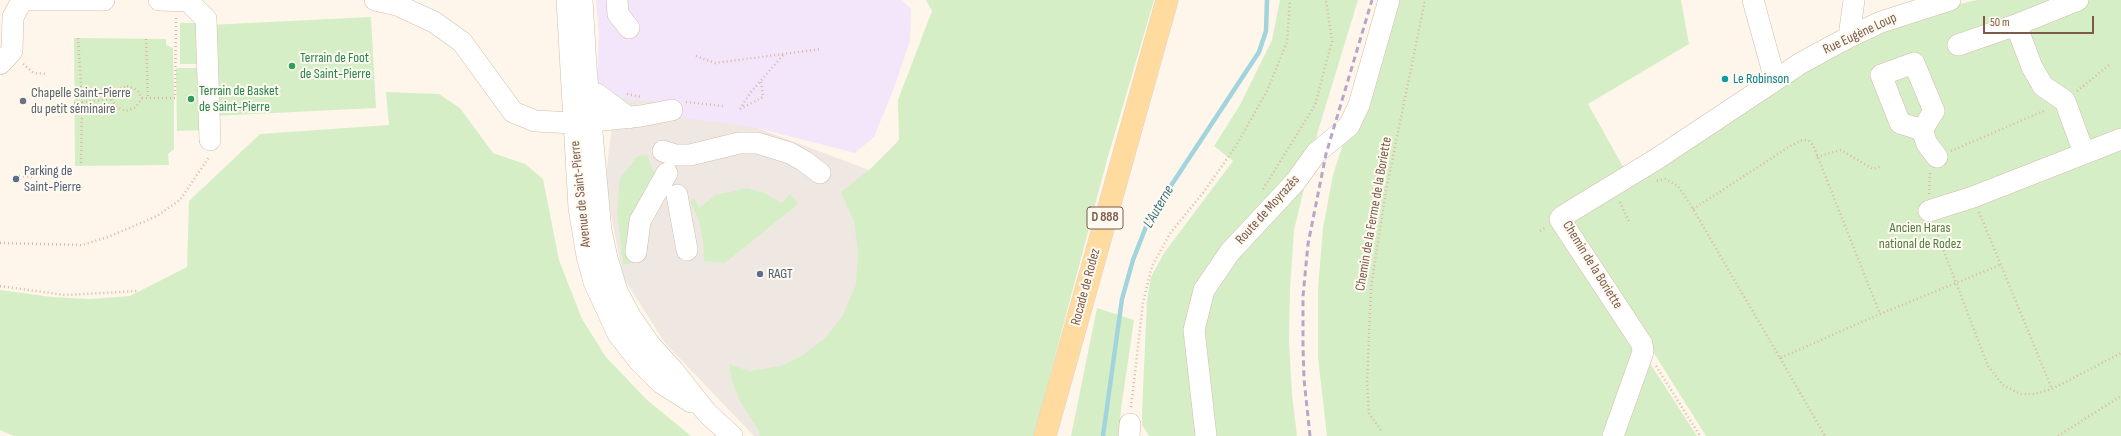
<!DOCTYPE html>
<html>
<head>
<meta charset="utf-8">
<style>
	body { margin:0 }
	#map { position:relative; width:2121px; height:436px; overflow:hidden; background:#fef6ea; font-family:"Sofia Sans Condensed",sans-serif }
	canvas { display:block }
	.scale { position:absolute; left:1983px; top:16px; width:111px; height:18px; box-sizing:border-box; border:2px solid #7c5b4a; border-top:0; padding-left:5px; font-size:12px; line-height:14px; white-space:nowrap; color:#7c5b4a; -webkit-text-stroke:3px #fffaf1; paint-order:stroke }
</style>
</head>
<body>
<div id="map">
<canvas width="2121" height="436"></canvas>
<div class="scale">50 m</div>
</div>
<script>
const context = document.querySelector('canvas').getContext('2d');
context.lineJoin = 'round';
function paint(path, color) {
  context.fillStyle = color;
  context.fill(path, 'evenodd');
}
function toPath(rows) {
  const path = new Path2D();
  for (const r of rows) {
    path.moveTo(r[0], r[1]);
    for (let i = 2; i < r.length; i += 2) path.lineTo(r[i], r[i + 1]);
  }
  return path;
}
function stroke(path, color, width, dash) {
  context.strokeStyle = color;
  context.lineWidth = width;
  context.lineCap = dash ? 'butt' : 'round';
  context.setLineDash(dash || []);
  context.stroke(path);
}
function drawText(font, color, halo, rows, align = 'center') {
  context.font = font + ' "Sofia Sans Condensed",sans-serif';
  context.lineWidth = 4;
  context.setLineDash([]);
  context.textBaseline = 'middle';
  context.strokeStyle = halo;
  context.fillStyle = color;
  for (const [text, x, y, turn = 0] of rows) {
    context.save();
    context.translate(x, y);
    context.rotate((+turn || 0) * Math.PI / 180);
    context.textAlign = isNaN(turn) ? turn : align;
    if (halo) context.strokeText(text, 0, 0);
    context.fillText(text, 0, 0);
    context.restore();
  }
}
const industrial = toPath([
	[618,76,869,170,860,436,754,436,665,343,623,277,605,183]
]);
const education = toPath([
	[596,0,902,0,911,9,910,41,894,88,874,137,855,153,757,128,718,122,675,117,674,104,617,98,597,82,599,33]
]);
const green = toPath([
	[926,0,1154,0,1107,160,1034,436,759,436,760,433,739,399,732,381,729,364,749,371,781,366,803,355,825,338,842,317,856,284,858,252,854,222,841,192,869,170,899,140,898,100,932,11],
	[1280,0,1358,0,1318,131,1294,230,1290,289,1289,342,1292,394,1297,436,1149,436,1142,425,1142,412,1147,301,1151,277,1164,253,1233,161,1214,146,1240,105,1272,40],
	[1389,0,1681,0,1689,44,1588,104,1626,172,1550,216,1635,342,1606,436,1327,436,1318,357,1318,289,1323,228,1333,175],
	[1977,0,2121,0,2121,436,1706,436,1576,229,1566,222,1754,103,1842,50,1938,9],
	[371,17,376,108,213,116,209,25],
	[180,23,199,23,199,64,180,64],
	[74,38,166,39,166,45,173,48,174,96,174,149,168,154,169,165,75,166],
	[176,68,206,68,206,130,177,131],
	[386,92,439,94,460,108,493,153,525,164,543,179,559,260,582,319,606,357,646,399,691,436,14,436,0,430,0,290,52,297,90,299,130,296,187,267,189,201,260,134,389,125],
	[647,155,656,176,630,246,631,264,623,264,617,210,620,178,638,156],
	[747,188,764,193,782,203,790,194,798,204,725,263,704,261,703,240,698,218,690,202,694,198,699,208,716,195],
	[1097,308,1134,320,1121,409,1119,436,1071,436],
	[1646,357,1697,436,1617,436]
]);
const stream = toPath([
	[1103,436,1122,299,1133,260,1149,219,1259,52,1266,31,1267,0]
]);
const path = toPath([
	[78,38,82,101,81,166],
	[146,39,148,98],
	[696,56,715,63,821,49],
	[23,64,34,73,47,74],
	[127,86,137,90,142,98,136,107,126,111,117,107,111,99,117,90,127,86],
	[2077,91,2109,65],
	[627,94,641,97],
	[142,98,175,98,176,18],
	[686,102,723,106],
	[74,103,111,99],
	[740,109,751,92,784,54],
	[740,109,763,97,761,81],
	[1951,151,2046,110],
	[1817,157,1841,150,1873,169,1882,166],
	[19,176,32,177],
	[1657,181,1665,179,1678,186,1693,209,1780,358,1880,314,2000,265],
	[1263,189,1315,105,1332,41,1326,0],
	[1929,194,1930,173],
	[1620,202,1630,224],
	[1693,209,1792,145,1803,140,1808,140,1813,145,1880,314],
	[1979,212,2052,389],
	[1935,228,1988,366,2003,385,2020,394,2035,394,2052,389,2121,353],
	[1540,231,1546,227],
	[0,243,82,245,108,237,157,216,180,200,209,157],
	[0,286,65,295,138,291],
	[1780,358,1825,436],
	[1656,366,1700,436],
	[1131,407,1143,303,1152,266,1171,232,1203,193,1236,146,1267,91,1287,42,1290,0],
	[1381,430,1369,413,1367,383,1371,287,1386,191,1425,0],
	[2058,436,2121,396]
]);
const minor = toPath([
	[22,0,104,0],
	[159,0,188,1,206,19,210,140],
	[375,0,397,5,434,22,462,42,513,112,535,121,574,123,641,116,672,110],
	[567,0,579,208,587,256,594,282,618,334,639,361,661,383,691,402],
	[582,0,586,67,601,231,607,258,617,291,630,316,650,345,673,370,707,413,732,436],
	[617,0,618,14,629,28],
	[1753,0,1775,80],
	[2016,25,2032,67,2043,86,2065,101,2084,153],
	[1849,37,1854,0],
	[1958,45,2016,25,2078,0],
	[0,64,12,51,13,17,22,0],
	[577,96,597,94,629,118],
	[1922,130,1900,123,1881,75,1914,63,1934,111,1922,130,1927,144,1937,157],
	[663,151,675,155,690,155,739,143,757,143,790,153,804,161,820,173],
	[677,195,687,250],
	[1929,211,1973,197,2121,139],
	[636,252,640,221,667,173],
	[1129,436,1130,424],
	[1206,436,1194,330,1204,290,1230,252,1296,181,1316,153,1349,126,1359,105,1389,0],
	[1613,436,1643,352,1642,344,1563,224,1560,219,1563,216,1655,160,1801,63,1849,37,1881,22,1950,0]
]);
const major = toPath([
	[1045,436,1167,0]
]);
const rail = toPath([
	[1310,436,1304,379,1303,346,1303,296,1308,244,1326,154,1372,0]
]);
const markers = [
	[292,66,4,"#2e9e5b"],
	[1725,79,4,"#0f9aa8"],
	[191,99,4,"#2e9e5b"],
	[23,101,4,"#6b7280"],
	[16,179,4,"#5c6f8a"],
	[760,274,4,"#5c6f8a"]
];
const shields = [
	[1105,218,36]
];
const shieldNames = [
	["D 888",1105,218]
];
const streetNames = [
	["Rue Eugène Loup",1860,34,-25],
	["Avenue de Saint-Pierre",581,194,-96],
	["Route de Moyrazès",1268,210,-48],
	["Chemin de la Ferme de la Boriette",1374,214,-80],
	["Chemin de la Boriette",1592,265,58],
	["Rocade de Rodez",1086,287,-75]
];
const leisureNames = [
	["Terrain de Foot",300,58],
	["de Saint-Pierre",300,74],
	["Terrain de Basket",199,91],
	["de Saint-Pierre",199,107]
];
const cultureNames = [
	["Le Robinson",1733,79]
];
const worshipNames = [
	["Chapelle Saint-Pierre",31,93],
	["du petit séminaire",31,109]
];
const serviceNames = [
	["Parking de",24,171],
	["Saint-Pierre",24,187],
	["RAGT",768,274]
];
const parkNames = [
	["Ancien Haras",1920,228],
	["national de Rodez",1920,244]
];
const waterNames = [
	["L'Auterne",1159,207,-60]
];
paint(industrial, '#efe8e2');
paint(education, '#f3e6fb');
paint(green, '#d6eec6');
stroke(stream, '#a1d4dc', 4.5);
stroke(minor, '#d2bdad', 22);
stroke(major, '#ddd4d0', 23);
stroke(path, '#dbb7a1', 2.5, [1, 3]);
stroke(minor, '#fff', 21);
stroke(major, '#ffdb9f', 22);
stroke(rail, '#b9a5ca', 3, [6, 4]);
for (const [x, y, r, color] of markers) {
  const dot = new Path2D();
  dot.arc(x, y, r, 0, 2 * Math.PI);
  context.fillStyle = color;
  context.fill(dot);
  stroke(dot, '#fffaf1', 1.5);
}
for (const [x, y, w] of shields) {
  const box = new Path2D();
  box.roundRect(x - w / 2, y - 11, w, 22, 3);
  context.fillStyle = '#fffaf1';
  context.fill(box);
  stroke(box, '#7c5b4a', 1);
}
drawText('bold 13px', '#7c5b4a', null, shieldNames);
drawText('14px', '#7c5b4a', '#fffaf1', streetNames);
drawText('14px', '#27864d', '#fffaf1', leisureNames, 'left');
drawText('14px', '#0d838f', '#fffaf1', cultureNames, 'left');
drawText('14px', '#5b616d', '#fffaf1', worshipNames, 'left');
drawText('14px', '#4e5e75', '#fffaf1', serviceNames, 'left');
drawText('14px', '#517c3e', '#fffaf1', parkNames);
drawText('italic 15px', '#3c7682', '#fffaf1', waterNames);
</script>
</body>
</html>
